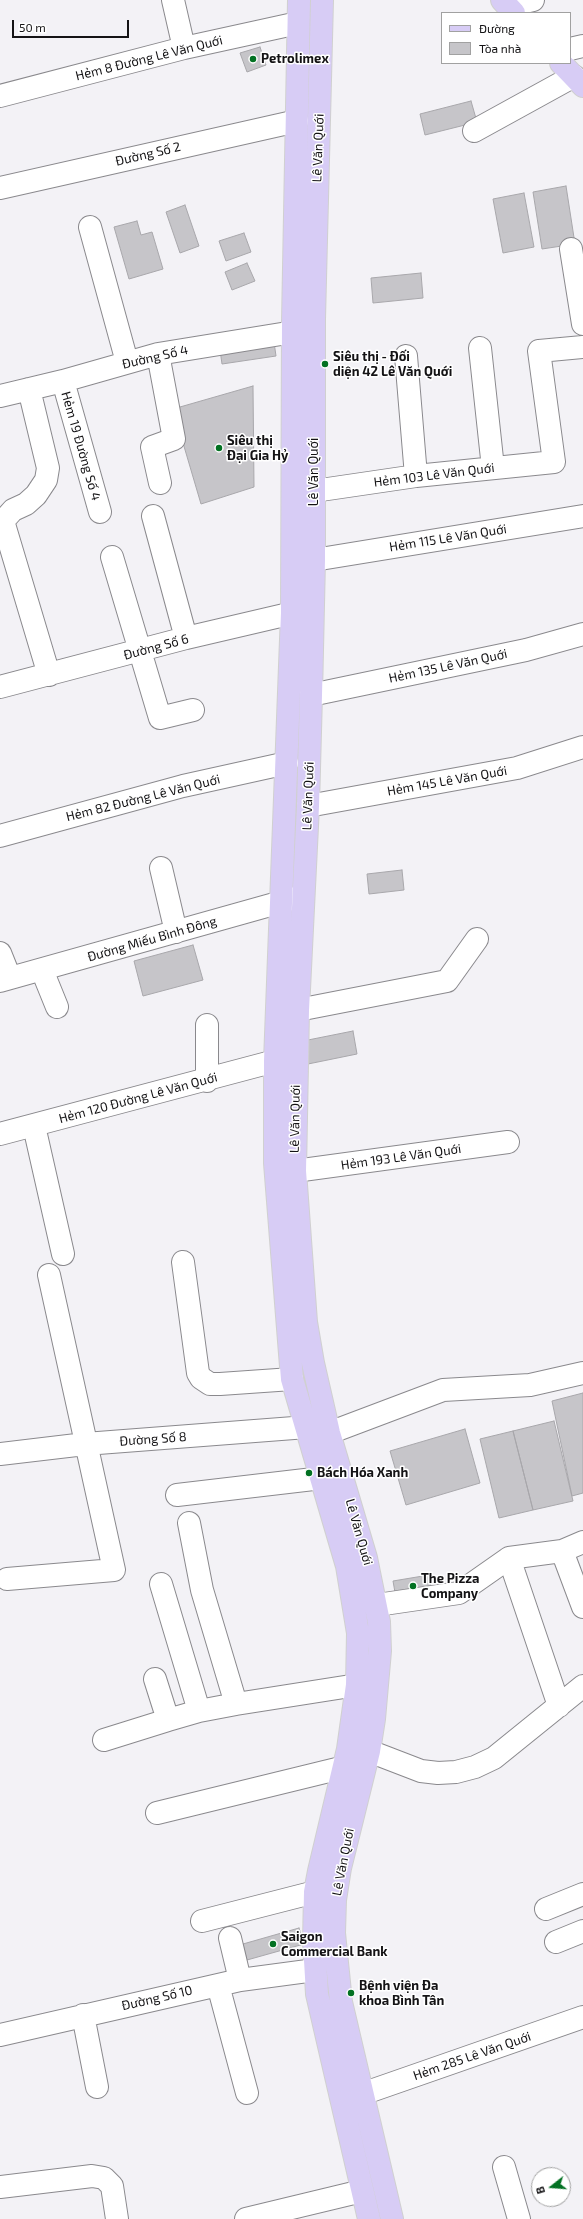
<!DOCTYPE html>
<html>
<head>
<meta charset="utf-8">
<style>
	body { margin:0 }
	#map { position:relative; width:583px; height:2219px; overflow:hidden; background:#f3f2f6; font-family:"Exo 2",sans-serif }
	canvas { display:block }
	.legend { position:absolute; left:441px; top:12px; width:130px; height:52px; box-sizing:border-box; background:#fff; border:1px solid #a1a1a1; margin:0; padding:5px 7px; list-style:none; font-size:12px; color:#141315 }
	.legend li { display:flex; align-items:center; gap:8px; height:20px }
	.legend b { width:20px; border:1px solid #a1a1a1 }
	.north { position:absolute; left:531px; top:2167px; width:40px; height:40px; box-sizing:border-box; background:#fff; border:1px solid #a1a1a1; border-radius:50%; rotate:253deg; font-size:11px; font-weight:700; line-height:16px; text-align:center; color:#141315 }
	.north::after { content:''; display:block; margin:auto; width:14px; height:18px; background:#027122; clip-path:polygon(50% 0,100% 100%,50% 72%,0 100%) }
	.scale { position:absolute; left:12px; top:20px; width:117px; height:18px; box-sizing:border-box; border:2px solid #141315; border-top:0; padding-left:5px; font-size:12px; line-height:14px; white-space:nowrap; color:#141315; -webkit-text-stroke:3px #fff; paint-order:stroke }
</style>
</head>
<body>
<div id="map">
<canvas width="583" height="2219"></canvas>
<ul class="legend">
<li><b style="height:5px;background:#d7ccf5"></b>Đường</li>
<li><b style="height:11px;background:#c6c5c9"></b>Tòa nhà</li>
</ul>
<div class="north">B</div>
<div class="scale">50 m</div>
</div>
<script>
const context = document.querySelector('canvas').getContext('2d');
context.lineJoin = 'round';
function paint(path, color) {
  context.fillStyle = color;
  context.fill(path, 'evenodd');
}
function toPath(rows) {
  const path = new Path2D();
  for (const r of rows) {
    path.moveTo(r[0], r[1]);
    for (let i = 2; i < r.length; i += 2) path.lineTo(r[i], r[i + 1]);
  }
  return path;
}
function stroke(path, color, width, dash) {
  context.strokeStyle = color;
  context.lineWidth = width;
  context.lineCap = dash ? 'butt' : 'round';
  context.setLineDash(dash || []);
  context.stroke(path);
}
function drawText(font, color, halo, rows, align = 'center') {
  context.font = font + ' "Exo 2",sans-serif';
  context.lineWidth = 3;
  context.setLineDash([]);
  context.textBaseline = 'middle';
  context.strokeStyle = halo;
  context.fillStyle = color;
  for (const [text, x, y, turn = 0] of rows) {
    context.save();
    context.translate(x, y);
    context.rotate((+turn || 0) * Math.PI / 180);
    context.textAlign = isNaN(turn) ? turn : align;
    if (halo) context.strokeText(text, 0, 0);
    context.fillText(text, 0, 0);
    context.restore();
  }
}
const building = toPath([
	[260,47,266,65,247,72,240,53,260,47],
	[471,101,477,122,425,135,420,114,471,101],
	[566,186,575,244,542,249,533,192,566,186],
	[524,193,534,247,503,253,493,199,524,193],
	[185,205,199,246,180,253,166,212,185,205],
	[137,221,141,235,152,232,163,269,129,279,114,227,137,221],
	[244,233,251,252,226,261,219,241,244,233],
	[247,263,255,281,232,290,225,272,247,263],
	[421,273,423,298,373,303,371,278,421,273],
	[274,342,276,356,222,364,220,350,274,342],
	[253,386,254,487,201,504,173,409,253,386],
	[402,870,404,890,369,894,367,874,402,870],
	[193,945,203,980,143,996,134,961,193,945],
	[353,1031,357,1054,308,1064,303,1041,353,1031],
	[583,1393,583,1493,572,1496,552,1401,583,1393],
	[554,1421,573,1501,533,1510,513,1431,554,1421],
	[465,1429,480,1483,406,1505,390,1451,465,1429],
	[513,1431,533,1510,499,1518,480,1439,513,1431],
	[429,1575,432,1592,396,1598,393,1581,429,1575],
	[299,1928,304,1944,247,1960,243,1944,299,1928]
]);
const minor = toPath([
	[173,0,184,48],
	[508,6,533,0],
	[570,49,583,46],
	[0,96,184,48,298,23],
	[474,131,574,76],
	[0,188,297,121],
	[90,227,127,362],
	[571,249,583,324],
	[480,348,493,468],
	[158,354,174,439,152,447,160,483],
	[406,356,416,476],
	[63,381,100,512],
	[29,389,48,468,46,480,36,495,26,504,13,510,3,521,49,675],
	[0,396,63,381,158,354,312,329],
	[314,491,416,476,554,462,539,351,583,347],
	[153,516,186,638],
	[112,557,160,718,193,710],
	[314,560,583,516],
	[0,687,186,638,310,609],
	[311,695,526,650,583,634],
	[308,806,517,768,583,747],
	[0,836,183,786,287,763],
	[161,868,176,932],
	[0,953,10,978],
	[42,970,57,1007],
	[0,981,299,897],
	[298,1010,447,981,477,939],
	[207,1081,207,1025],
	[34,1126,63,1254],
	[0,1134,275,1061],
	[295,1171,508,1142],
	[183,1262,198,1373,201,1378,210,1384,220,1384,292,1379],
	[329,1433,443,1390,530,1385,583,1373],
	[0,1454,85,1444,307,1427],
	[177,1495,322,1478],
	[189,1523,202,1590,236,1704,357,1685],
	[562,1551,583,1607],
	[509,1558,559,1706],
	[7,1579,114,1570,49,1275],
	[161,1584,199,1711,236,1704],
	[377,1605,459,1593,509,1558,562,1551,583,1542],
	[155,1679,168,1720,199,1711],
	[104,1740,168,1720],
	[369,1751,421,1771,438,1773,456,1772,475,1767,494,1758,583,1686],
	[157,1813,345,1767],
	[546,1909,583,1894],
	[202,1921,315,1892],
	[230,1938,240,1980],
	[556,1942,583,1931],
	[218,1985,247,2093],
	[83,2015,97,2087],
	[0,2035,240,1980,315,1970],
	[362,2094,583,2017],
	[504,2167,519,2219],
	[0,2187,92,2176,104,2178,112,2186,117,2219],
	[246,2219,362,2191]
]);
const major = toPath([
	[299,0,293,322,292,613,275,1061,275,1163,292,1379,347,1566,358,1633,357,1685,348,1749,319,1871,315,1892,314,1943,317,1994,369,2219],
	[322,0,314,319,314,560,311,695,308,806,298,1010,295,1171,306,1322,313,1363,329,1433,366,1558,379,1622,380,1651,374,1719,369,1751,340,1868,335,1900,334,1933,341,2002,392,2219],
	[502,0,514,13],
	[561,63,583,86]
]);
const markers = [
	[253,59,4,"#027122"],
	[325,364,4,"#027122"],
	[219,448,4,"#027122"],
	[309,1473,4,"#027122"],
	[413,1586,4,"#027122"],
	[273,1944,4,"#027122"],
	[351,1993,4,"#027122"]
];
const streetNames = [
	["Hẻm 8 Đường Lê Văn Quới",149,58,-14],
	["Lê Văn Quới",318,148,-88],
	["Đường Số 2",148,154,-13],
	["Đường Số 4",155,357,-13],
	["Hẻm 19 Đường Số 4",81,446,74],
	["Lê Văn Quới",314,472,-90],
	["Hẻm 103 Lê Văn Quới",434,475,-7],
	["Hẻm 115 Lê Văn Quới",448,538,-9],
	["Đường Số 6",156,647,-15],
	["Hẻm 135 Lê Văn Quới",448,666,-12],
	["Hẻm 145 Lê Văn Quới",447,781,-10],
	["Lê Văn Quới",308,796,-88],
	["Hẻm 82 Đường Lê Văn Quới",143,798,-14],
	["Đường Miếu Bình Đông",152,939,-16],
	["Hẻm 120 Đường Lê Văn Quới",138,1098,-15],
	["Lê Văn Quới",295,1119,-89],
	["Hẻm 193 Lê Văn Quới",401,1157,-8],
	["Đường Số 8",153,1439,-4],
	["Lê Văn Quới",359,1532,74],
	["Lê Văn Quới",343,1862,-79],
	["Đường Số 10",157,1998,-13],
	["Hẻm 285 Lê Văn Quới",472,2056,-19]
];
const poiNames = [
	["Petrolimex",261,59],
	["Siêu thị - Đối",333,357],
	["diện 42 Lê Văn Quới",333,372],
	["Siêu thị",227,441],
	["Đại Gia Hỷ",227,456],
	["Bách Hóa Xanh",317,1473],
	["The Pizza",421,1579],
	["Company",421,1594],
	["Saigon",281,1937],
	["Commercial Bank",281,1952],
	["Bệnh viện Đa",359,1986],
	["khoa Bình Tân",359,2001]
];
paint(building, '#c6c5c9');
stroke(building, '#a8a7ab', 1);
stroke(minor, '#8a898d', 24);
stroke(major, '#d0d0d0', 24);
stroke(minor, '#fff', 22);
stroke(major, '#d7ccf5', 22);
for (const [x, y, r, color] of markers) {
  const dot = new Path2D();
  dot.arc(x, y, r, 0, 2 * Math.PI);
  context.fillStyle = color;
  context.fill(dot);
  stroke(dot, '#fff', 1.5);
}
drawText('13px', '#141315', '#fff', streetNames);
drawText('bold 13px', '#141315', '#fff', poiNames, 'left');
</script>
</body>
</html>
